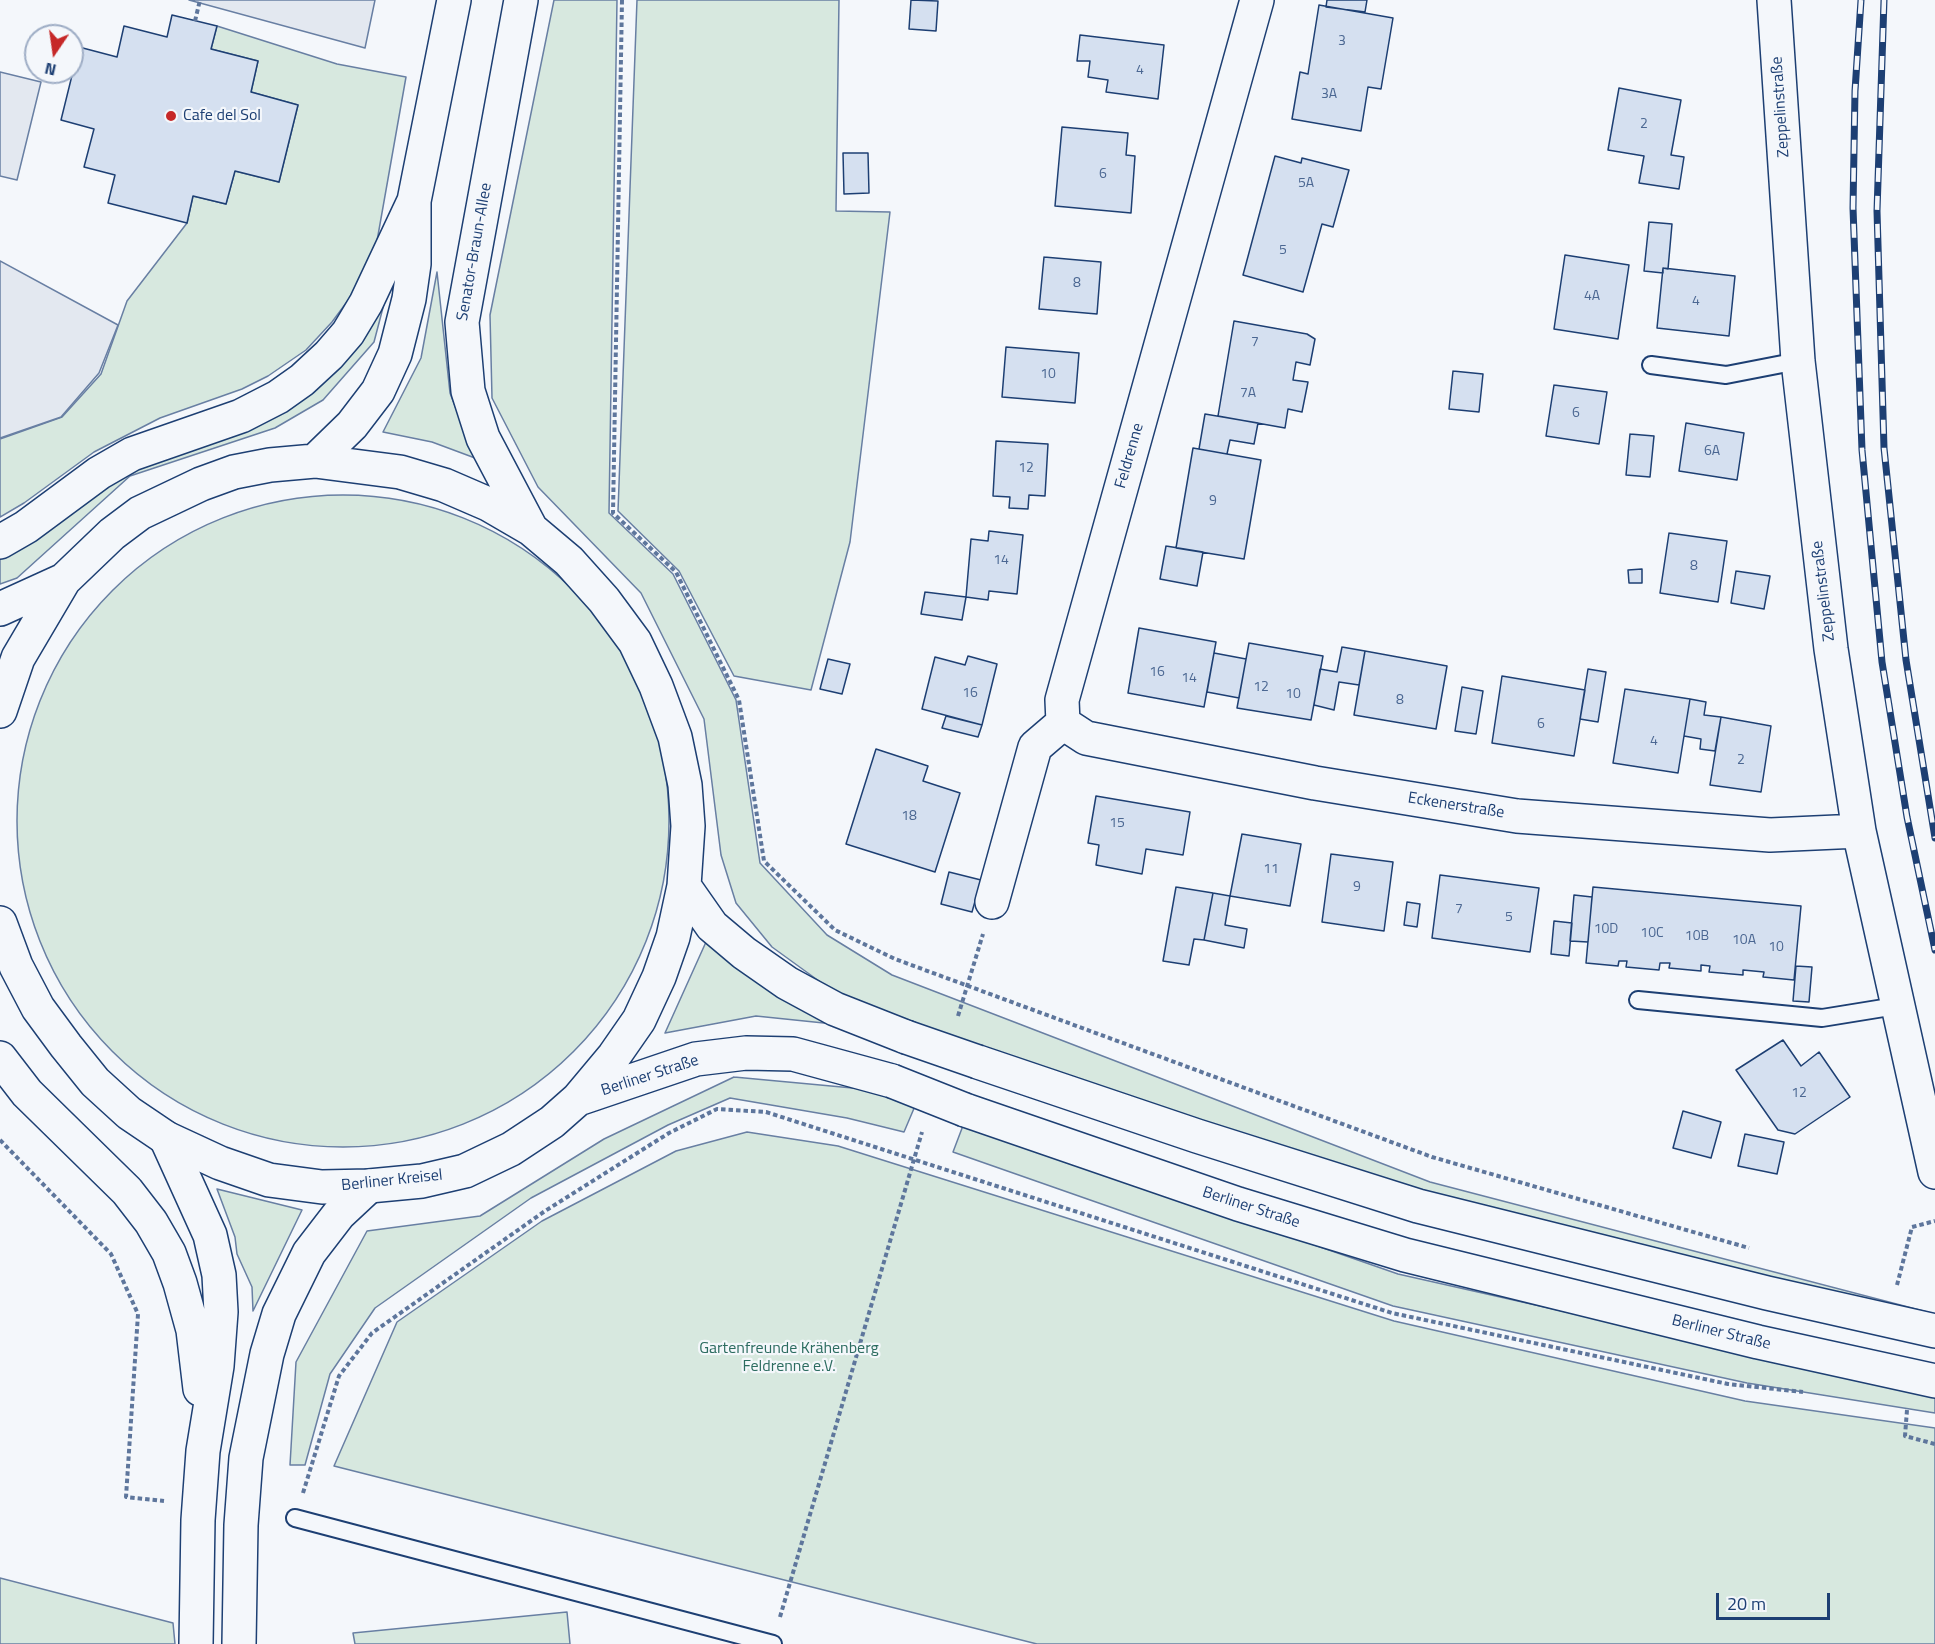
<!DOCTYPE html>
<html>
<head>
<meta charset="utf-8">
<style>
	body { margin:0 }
	#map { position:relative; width:1935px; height:1644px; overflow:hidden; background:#f4f7fb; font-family:"Titillium Web",sans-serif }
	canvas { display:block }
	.north { position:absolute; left:24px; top:24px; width:60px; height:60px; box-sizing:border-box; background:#f4f7fb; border:2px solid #9eadc5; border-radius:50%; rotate:193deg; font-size:16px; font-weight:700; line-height:24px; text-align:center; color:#1d3f73 }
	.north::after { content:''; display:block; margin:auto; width:21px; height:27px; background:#c62828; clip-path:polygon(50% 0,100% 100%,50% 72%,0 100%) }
	.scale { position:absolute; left:1716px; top:1593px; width:114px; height:27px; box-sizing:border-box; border:3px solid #1d3f73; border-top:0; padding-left:8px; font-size:18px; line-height:21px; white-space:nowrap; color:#1d3f73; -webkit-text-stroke:4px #f4f7fb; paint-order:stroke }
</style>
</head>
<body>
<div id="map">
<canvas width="1935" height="1644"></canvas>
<div class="north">N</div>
<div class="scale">20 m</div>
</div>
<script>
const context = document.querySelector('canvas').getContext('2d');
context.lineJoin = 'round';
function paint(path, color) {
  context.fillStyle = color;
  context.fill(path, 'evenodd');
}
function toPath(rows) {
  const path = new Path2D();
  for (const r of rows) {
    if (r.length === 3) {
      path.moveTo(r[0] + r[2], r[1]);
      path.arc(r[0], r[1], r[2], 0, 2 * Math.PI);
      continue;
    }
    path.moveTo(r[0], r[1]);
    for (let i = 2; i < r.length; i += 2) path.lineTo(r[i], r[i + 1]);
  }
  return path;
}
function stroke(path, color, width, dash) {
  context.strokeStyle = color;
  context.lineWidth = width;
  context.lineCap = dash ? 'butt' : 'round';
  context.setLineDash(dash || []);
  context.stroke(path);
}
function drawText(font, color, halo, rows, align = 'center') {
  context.font = font + ' "Titillium Web",sans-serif';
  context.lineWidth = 4.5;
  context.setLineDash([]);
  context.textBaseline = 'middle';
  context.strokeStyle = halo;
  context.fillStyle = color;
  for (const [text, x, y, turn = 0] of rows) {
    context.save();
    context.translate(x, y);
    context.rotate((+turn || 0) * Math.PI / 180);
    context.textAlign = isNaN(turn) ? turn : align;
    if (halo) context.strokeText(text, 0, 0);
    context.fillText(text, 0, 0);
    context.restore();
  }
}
const green = toPath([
	[554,0,617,0,609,513,673,574,736,700,760,863,827,935,892,975,1430,1182,1935,1314,1935,1331,1417,1211,1028,1072,830,989,772,947,736,903,721,855,704,719,641,593,538,487,492,398,490,315,554,0],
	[637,0,839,0,836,211,890,212,850,542,811,690,734,676,679,571,618,511,637,0],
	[217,26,337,64,406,77,377,241,355,291,332,322,306,350,268,376,242,389,160,418,94,452,24,503,0,517,0,439,62,417,101,374,127,301,187,223,193,196,226,204,235,171,279,182,298,105,251,92,258,61,211,49,217,26],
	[437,272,450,393,475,458,432,442,383,432,421,358,437,272],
	[391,277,374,342,323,400,275,428,130,476,17,578,0,584,0,557,133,464,279,404,391,277],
	[343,821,326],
	[706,942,843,1025,756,1016,665,1033,706,942],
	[734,1077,874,1090,915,1106,904,1132,847,1118,730,1098,668,1125,531,1198,375,1308,330,1374,305,1465,290,1465,296,1362,367,1231,480,1216,604,1139,734,1077],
	[964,1123,1398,1274,1935,1395,1935,1413,1747,1383,1393,1306,953,1152,964,1123],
	[747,1132,838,1146,1394,1321,1745,1401,1935,1428,1935,1644,1037,1644,334,1466,397,1322,542,1221,676,1151,747,1132],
	[217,1189,302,1210,253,1311,252,1287,237,1254,235,1237,217,1189],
	[0,1578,173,1623,175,1644,0,1644,0,1578],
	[567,1612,570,1644,355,1644,353,1633,567,1612]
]);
const parking = toPath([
	[189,0,375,0,365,48,189,0],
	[0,72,41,82,17,180,0,176,0,72],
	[0,261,118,325,99,373,61,417,0,438,0,261]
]);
const building = toPath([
	[911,0,938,1,936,31,909,29,911,0],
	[1327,0,1367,0,1365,12,1326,7,1327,0],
	[1319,5,1393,18,1381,89,1368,87,1361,131,1292,119,1300,72,1308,74,1319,5],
	[172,15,217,26,211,49,258,61,251,92,298,105,279,182,235,171,226,204,193,196,187,223,108,203,115,175,84,167,94,129,61,120,79,47,117,57,124,26,167,37,172,15],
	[1080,35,1164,45,1158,99,1106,92,1108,80,1088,77,1090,61,1077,61,1080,35],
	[1619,88,1681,100,1671,155,1684,157,1679,189,1639,183,1644,156,1608,150,1619,88],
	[1062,127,1128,133,1126,155,1135,156,1131,213,1055,206,1062,127],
	[843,153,868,153,869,193,844,194,843,153],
	[1275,156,1301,163,1302,158,1349,170,1333,227,1322,224,1303,292,1243,275,1275,156],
	[1649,222,1672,224,1668,269,1663,268,1663,273,1644,271,1649,222],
	[1565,255,1629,265,1618,339,1554,329,1565,255],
	[1044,257,1101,262,1097,314,1039,309,1044,257],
	[1663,268,1735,276,1729,336,1657,328,1663,268],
	[1234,321,1307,334,1315,339,1310,365,1296,362,1293,380,1308,382,1302,412,1288,409,1285,428,1218,416,1234,321],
	[1006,347,1079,353,1075,403,1002,397,1006,347],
	[1453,371,1483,374,1479,412,1449,409,1453,371],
	[1554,385,1607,392,1599,444,1546,436,1554,385],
	[1205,414,1258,423,1254,444,1230,440,1227,454,1199,449,1205,414],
	[1686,423,1744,433,1737,480,1679,471,1686,423],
	[1630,434,1654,436,1650,477,1626,475,1630,434],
	[996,441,1048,444,1045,496,1029,495,1028,509,1009,508,1010,497,993,496,996,441],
	[1193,448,1261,460,1244,559,1176,548,1193,448],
	[989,531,1023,535,1017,594,989,591,988,600,966,597,971,539,988,541,989,531],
	[1669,533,1727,541,1718,602,1660,593,1669,533],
	[1166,546,1203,552,1197,586,1160,579,1166,546],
	[1642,569,1642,583,1629,583,1628,570,1642,569],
	[1736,571,1770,576,1764,609,1731,603,1736,571],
	[925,592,966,597,962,620,921,614,925,592],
	[1139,628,1216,642,1204,707,1128,693,1139,628],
	[1249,643,1323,656,1311,720,1237,708,1249,643],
	[1342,647,1365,651,1359,685,1339,682,1334,710,1314,705,1320,669,1337,672,1342,647],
	[1365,651,1447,666,1436,729,1354,715,1365,651],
	[1214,653,1246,659,1239,698,1207,692,1214,653],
	[968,656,997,664,982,725,922,709,935,657,965,665,968,656],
	[828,659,850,664,842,694,820,689,828,659],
	[1588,669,1606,672,1598,722,1580,719,1588,669],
	[1502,676,1585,690,1574,756,1492,743,1502,676],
	[1462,687,1483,691,1476,734,1455,731,1462,687],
	[1625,689,1690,699,1678,773,1613,763,1625,689],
	[1690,699,1706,702,1704,715,1721,717,1715,751,1700,749,1701,739,1684,736,1690,699],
	[946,716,982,725,978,737,942,728,946,716],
	[1721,717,1771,726,1761,792,1710,785,1721,717],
	[876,749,928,766,923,781,960,793,935,872,846,844,876,749],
	[1096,796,1190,812,1183,855,1146,849,1142,874,1096,865,1099,845,1088,843,1096,796],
	[1242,834,1301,844,1290,906,1230,896,1242,834],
	[1331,854,1393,862,1384,931,1322,922,1331,854],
	[949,872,981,880,972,912,941,904,949,872],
	[1440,875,1539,888,1530,952,1432,938,1440,875],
	[1176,887,1213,893,1204,940,1194,939,1189,965,1163,961,1176,887],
	[1593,887,1801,906,1794,980,1763,977,1764,972,1743,970,1743,975,1709,972,1710,966,1701,965,1701,971,1669,968,1670,963,1660,963,1659,970,1626,967,1627,961,1619,961,1618,966,1586,963,1593,887],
	[1213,893,1230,896,1225,925,1247,929,1244,948,1204,940,1213,893],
	[1574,895,1592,897,1588,942,1570,941,1574,895],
	[1407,902,1420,904,1417,927,1404,925,1407,902],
	[1554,921,1572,923,1569,956,1551,954,1554,921],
	[1796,966,1812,967,1809,1002,1793,1001,1796,966],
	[1783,1040,1801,1066,1819,1052,1850,1097,1795,1134,1778,1130,1736,1070,1783,1040],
	[1683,1111,1721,1122,1711,1158,1673,1148,1683,1111],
	[1745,1134,1784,1142,1777,1174,1738,1166,1745,1134]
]);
const path = toPath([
	[622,0,613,513,676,572,739,700,764,861,835,930,895,959,1432,1157,1749,1248],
	[195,21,200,0],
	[958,1016,983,934],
	[0,1140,111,1254,138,1314,126,1497,164,1501],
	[1897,1285,1912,1227,1935,1221],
	[1907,1410,1905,1436,1935,1444],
	[303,1493,339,1376,372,1333,545,1211,669,1133,717,1109,766,1112,1392,1313,1728,1384,1803,1392],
	[780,1617,922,1132]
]);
const service = toPath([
	[1651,365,1726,375,1798,361],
	[1638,1000,1822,1018,1896,1006],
	[295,1518,773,1644]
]);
const minor = toPath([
	[1774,0,1798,361,1831,649,1859,831,1935,1172],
	[1063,723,1086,738,1315,783,1517,816,1770,835,1859,831],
	[1063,723,1062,700,1257,0],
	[992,902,1035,747,1063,723]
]);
const primary = toPath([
	[521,0,462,322,468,391,483,438,531,529],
	[315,461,352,425,378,391,395,354,409,299,414,264,414,201,454,0],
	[0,542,26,527,99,473,132,454,241,416,278,397,302,380,329,355,348,333,366,303,414,201],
	[0,609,64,580],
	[0,711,18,658,64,580,112,534,140,513,201,484,234,472,270,465,315,461,400,472,444,485,488,504,531,529,569,561,604,600,635,642,656,686,675,737,685,785,688,826,684,886,673,937,659,977,639,1020,614,1056,578,1099,552,1122,511,1149,465,1171,422,1181,369,1186,322,1187,269,1180,220,1163,166,1138,129,1113,95,1082,66,1046,38,1008,16,966,0,923],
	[684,886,712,926,744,953,787,983,835,1009,906,1037],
	[978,1062,1197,1136,1418,1206,1767,1293,1935,1331],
	[578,1099,696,1059,746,1053,793,1054,892,1081],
	[965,1110,1238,1204,1405,1255,1758,1342,1935,1381]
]);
const trunk = toPath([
	[0,1058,27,1093,127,1191,151,1222,169,1253,180,1283,193,1330,200,1389],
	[166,1138,210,1235,219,1275,221,1312,217,1366,203,1451,198,1520,196,1644],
	[239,1644,241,1525,246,1458,267,1354,279,1314,309,1253,339,1214,369,1186]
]);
const rail = toPath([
	[1861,0,1855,91,1853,208,1862,450,1882,662,1907,817,1935,950],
	[1884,0,1877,211,1884,448,1906,660,1935,838]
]);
const primaryBridge = toPath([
	[906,1037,978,1062],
	[892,1081,965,1110]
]);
const markers = [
	[171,116,6,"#c62828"]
];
const numberNames = [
	["3",1342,42],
	["4",1140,71],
	["3A",1329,95],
	["2",1644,125],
	["6",1103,175],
	["5A",1306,184],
	["5",1283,251],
	["8",1077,284],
	["4A",1592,297],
	["4",1696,302],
	["7",1255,343],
	["10",1048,375],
	["7A",1248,394],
	["6",1576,414],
	["6A",1712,452],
	["12",1026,469],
	["9",1213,502],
	["14",1001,561],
	["8",1694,567],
	["16",1157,673],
	["14",1189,679],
	["12",1261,688],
	["16",970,694],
	["10",1293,695],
	["8",1400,701],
	["6",1541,725],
	["4",1654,742],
	["2",1741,761],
	["18",909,817],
	["15",1117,824],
	["11",1271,870],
	["9",1357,888],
	["7",1459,910],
	["5",1509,918],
	["10D",1606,930],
	["10C",1652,934],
	["10B",1697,937],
	["10A",1744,941],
	["10",1776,948],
	["12",1799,1094]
];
const streetNames = [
	["Zeppelinstraße",1781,107,-94],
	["Senator-Braun-Allee",475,252,-80],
	["Feldrenne",1130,456,-74],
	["Zeppelinstraße",1824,591,-97],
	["Eckenerstraße",1456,806,9],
	["Berliner Straße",650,1076,-18],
	["Berliner Kreisel",392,1181,-6],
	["Berliner Straße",1251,1208,18],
	["Berliner Straße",1721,1333,14]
];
const poiNames = [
	["Cafe del Sol",183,116]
];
const parkNames = [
	["Gartenfreunde Krähenberg",789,1349],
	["Feldrenne e.V.",789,1367]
];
paint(green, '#d7e8df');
stroke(green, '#687fa3', 1.5);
paint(parking, '#e3e8f0');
stroke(parking, '#687fa3', 1.5);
paint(building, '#d5e0f0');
stroke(building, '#1d3f73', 1.5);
stroke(service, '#1d3f73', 20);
stroke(minor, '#1d3f73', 36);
stroke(primary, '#1d3f73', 36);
stroke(trunk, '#1d3f73', 36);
stroke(path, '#5e769c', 4, [4.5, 3]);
stroke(service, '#f4f7fb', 16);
stroke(minor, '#f4f7fb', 33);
stroke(primary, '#f4f7fb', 33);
stroke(trunk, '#f4f7fb', 33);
stroke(rail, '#1d3f73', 7);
stroke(rail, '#f4f7fb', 4.5, [14]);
stroke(primaryBridge, '#1d3f73', 36, []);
stroke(primaryBridge, '#f4f7fb', 33);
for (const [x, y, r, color] of markers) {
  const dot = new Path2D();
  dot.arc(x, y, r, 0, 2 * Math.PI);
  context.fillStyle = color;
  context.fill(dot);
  stroke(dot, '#f4f7fb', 2);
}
drawText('14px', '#4b6792', null, numberNames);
drawText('16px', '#1d3f73', '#f4f7fb', streetNames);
drawText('16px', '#1d3f73', '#f4f7fb', poiNames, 'left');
drawText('16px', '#2c6c60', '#f4f7fb', parkNames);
</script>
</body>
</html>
